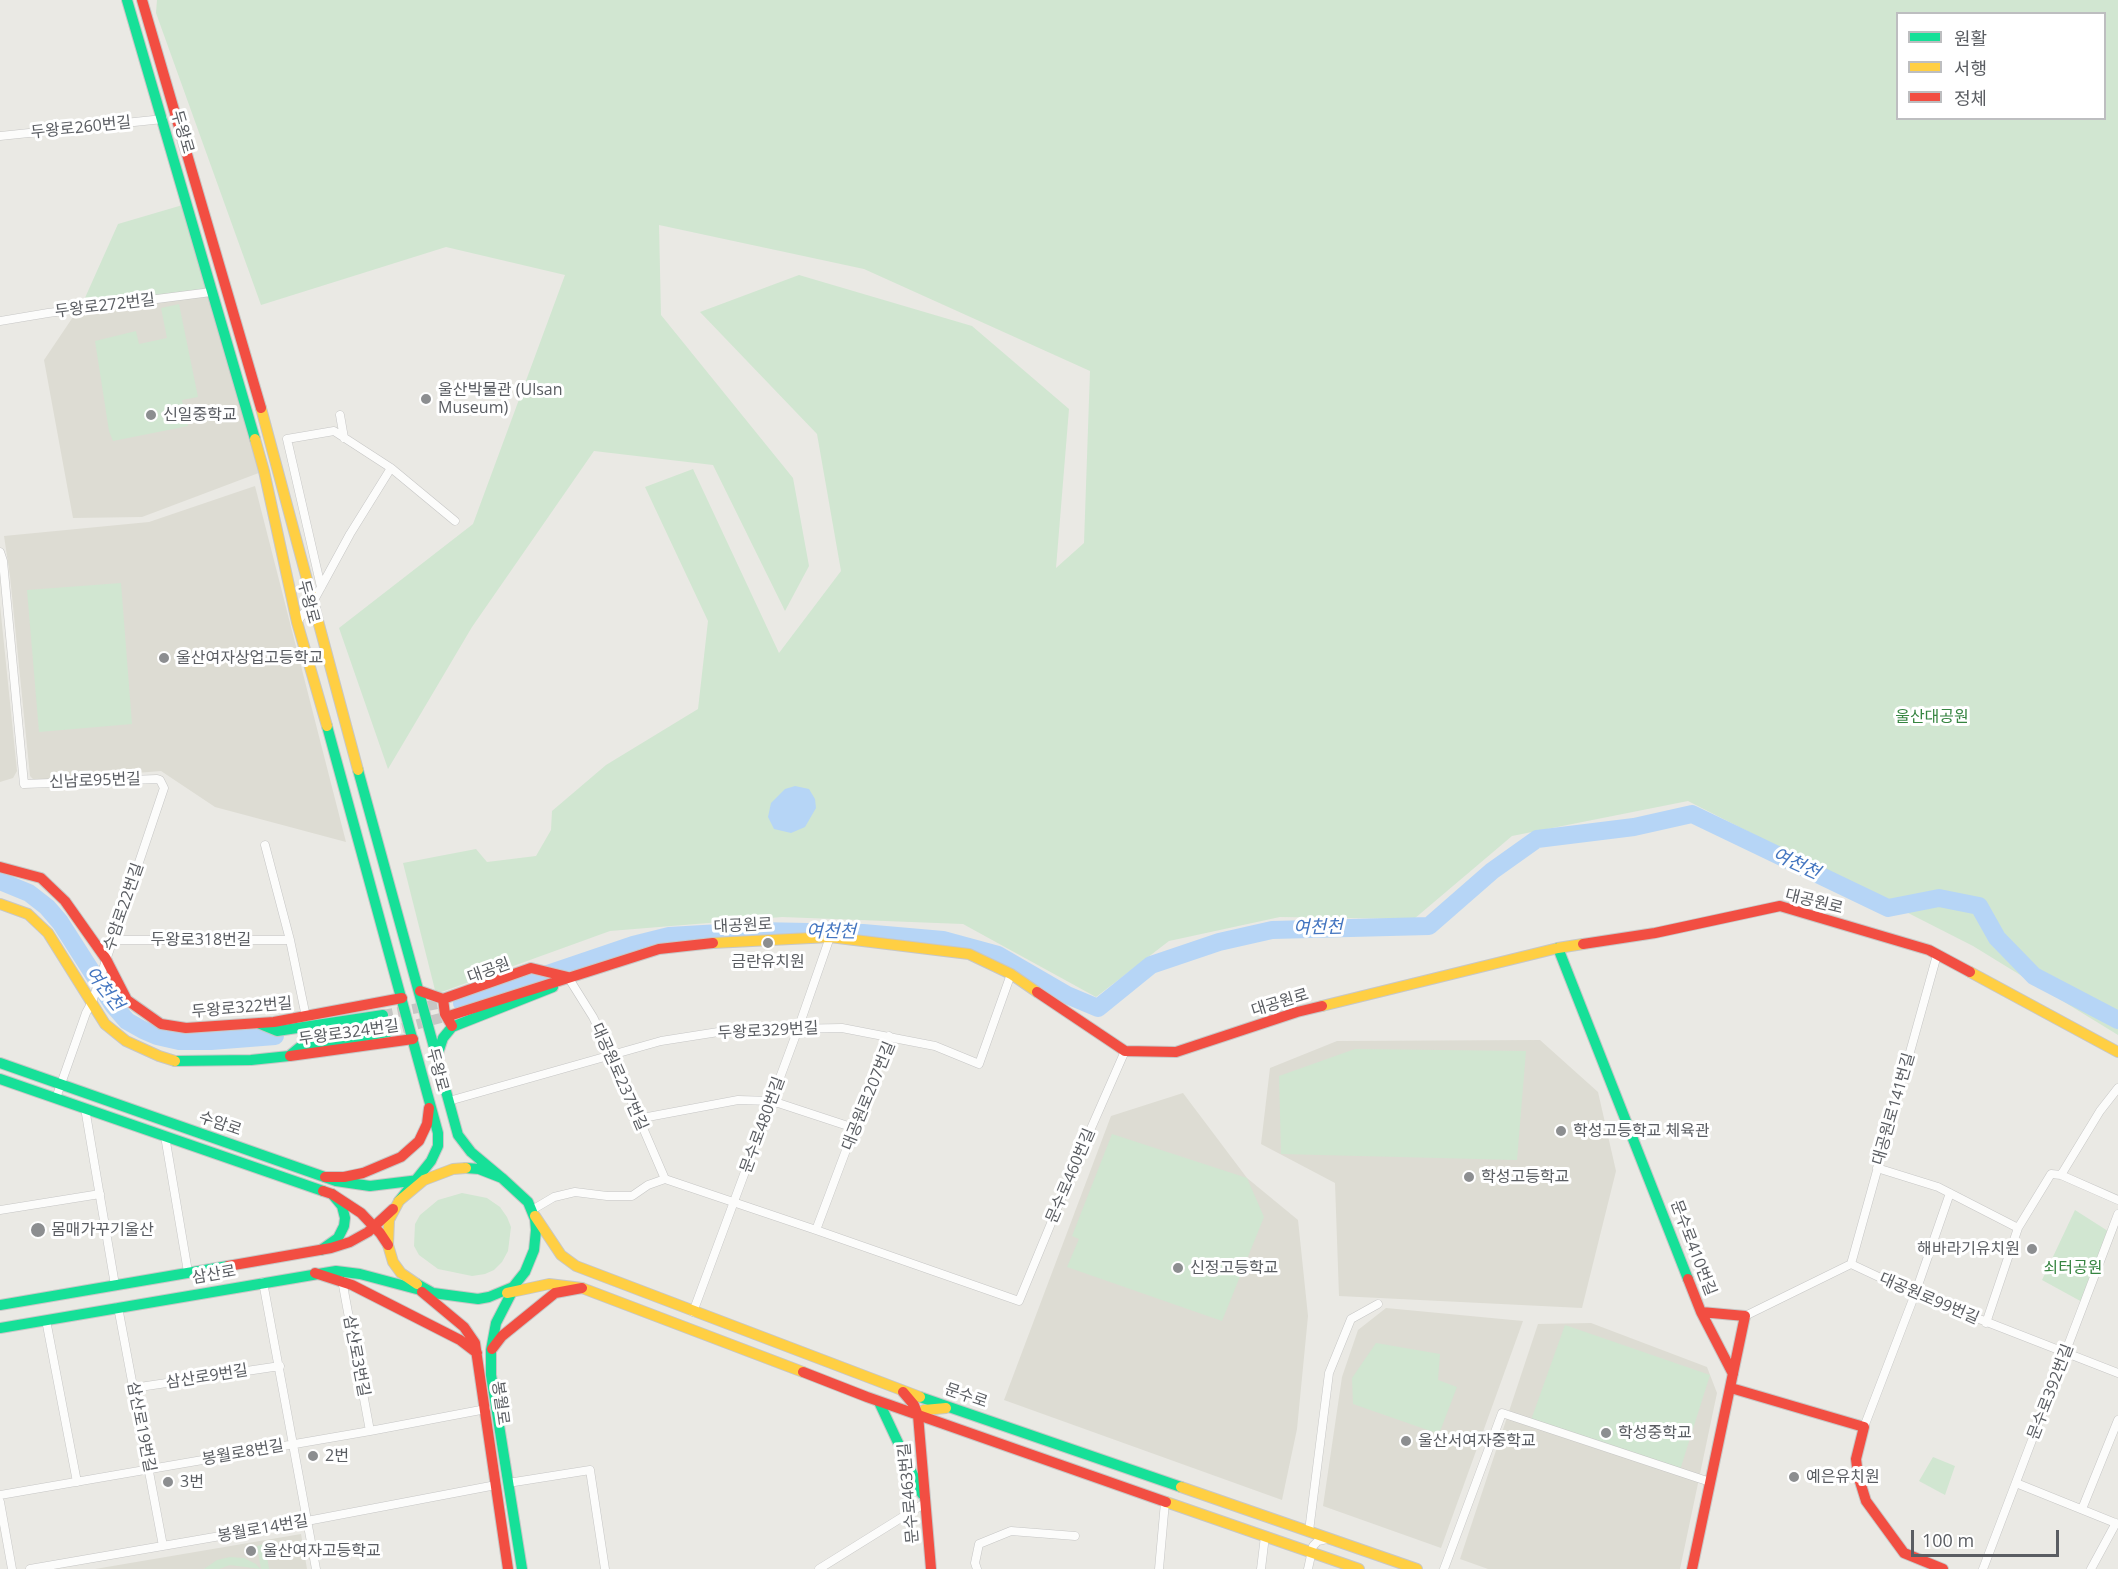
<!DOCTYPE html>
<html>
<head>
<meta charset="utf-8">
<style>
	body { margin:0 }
	#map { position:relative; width:2118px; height:1569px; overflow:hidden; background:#eae9e4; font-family:"Open Sans","Noto Sans KR",sans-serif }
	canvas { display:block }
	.legend { position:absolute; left:1896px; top:12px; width:210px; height:108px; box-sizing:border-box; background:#fff; border:2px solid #bdbec0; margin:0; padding:8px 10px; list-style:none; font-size:18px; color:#5a5d62 }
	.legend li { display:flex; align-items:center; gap:12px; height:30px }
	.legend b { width:30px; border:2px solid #bdbec0 }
	.scale { position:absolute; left:1911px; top:1530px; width:148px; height:27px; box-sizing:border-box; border:3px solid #5a5d62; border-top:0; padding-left:8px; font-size:18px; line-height:21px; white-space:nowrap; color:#5a5d62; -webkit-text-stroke:4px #fff; paint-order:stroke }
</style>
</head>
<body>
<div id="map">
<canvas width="2118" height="1569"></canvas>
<ul class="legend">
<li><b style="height:8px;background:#16e098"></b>원활</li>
<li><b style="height:8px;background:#ffcf43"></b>서행</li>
<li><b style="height:8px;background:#f24e42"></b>정체</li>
</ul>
<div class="scale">100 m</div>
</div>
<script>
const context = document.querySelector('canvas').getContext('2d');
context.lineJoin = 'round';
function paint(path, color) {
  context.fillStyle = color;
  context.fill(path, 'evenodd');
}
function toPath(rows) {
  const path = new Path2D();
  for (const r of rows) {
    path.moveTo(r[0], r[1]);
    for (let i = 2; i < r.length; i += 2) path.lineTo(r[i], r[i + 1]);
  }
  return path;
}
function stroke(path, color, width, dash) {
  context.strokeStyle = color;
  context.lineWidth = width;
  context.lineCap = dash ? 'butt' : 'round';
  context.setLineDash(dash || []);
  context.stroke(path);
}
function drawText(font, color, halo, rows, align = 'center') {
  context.font = font + ' "Open Sans","Noto Sans KR",sans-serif';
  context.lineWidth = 6;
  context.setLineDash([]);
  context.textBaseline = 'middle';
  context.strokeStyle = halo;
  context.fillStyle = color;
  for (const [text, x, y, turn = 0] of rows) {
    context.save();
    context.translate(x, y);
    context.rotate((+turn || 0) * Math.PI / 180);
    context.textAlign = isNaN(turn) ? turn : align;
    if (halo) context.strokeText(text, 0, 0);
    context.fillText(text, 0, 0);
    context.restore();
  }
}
const education = toPath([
	[211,292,264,471,142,517,73,518,44,360,75,314],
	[255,486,346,842,215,807,161,771,35,781,30,776,10,576,4,536,149,522],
	[0,605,17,771,13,778,0,782],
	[1540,1040,1598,1092,1616,1171,1582,1308,1339,1296,1335,1183,1261,1144,1270,1068,1337,1041],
	[1183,1093,1247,1178,1298,1220,1308,1316,1297,1429,1282,1500,1004,1400,1111,1116],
	[1386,1308,1523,1321,1441,1548,1323,1506,1342,1377,1358,1330],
	[1591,1323,1707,1367,1717,1393,1680,1569,1488,1569,1460,1559,1538,1324],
	[301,1534,307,1569,95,1569]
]);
const green = toPath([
	[157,0,2118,0,2118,1035,1973,946,1688,801,1512,836,1414,919,1280,917,1169,941,1096,997,963,924,782,917,610,931,436,994,403,863,476,849,487,862,536,856,551,830,552,811,606,765,698,709,708,621,645,487,693,469,779,653,841,571,817,434,700,312,799,275,972,326,1069,409,1056,568,1084,543,1090,371,864,269,659,225,661,315,793,478,809,566,785,611,713,465,594,451,472,627,388,769,339,628,473,524,565,275,446,247,261,305,156,13],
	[1898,14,2104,14,2104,118,1898,118],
	[186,204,211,292,80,309,118,224],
	[179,304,198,397,182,400,188,426,113,441,109,431,95,341,136,331,139,344,167,338,161,308],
	[121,583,132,724,39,732,27,590],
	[1355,1049,1526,1051,1517,1160,1281,1154,1279,1076],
	[1112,1134,1247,1178,1264,1217,1222,1321,1067,1267,1079,1239,1072,1236],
	[462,1193,487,1198,500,1207,507,1217,511,1227,508,1251,502,1262,494,1270,485,1274,472,1276,438,1269,419,1255,414,1246,415,1224,420,1215,438,1200],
	[2075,1210,2111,1233,2084,1303,2042,1280],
	[1565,1325,1710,1375,1680,1470,1531,1420],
	[1376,1343,1440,1354,1438,1380,1457,1387,1439,1434,1353,1404,1352,1378],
	[1933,1457,1955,1466,1945,1495,1919,1481],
	[265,1544,269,1569,261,1569,257,1546],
	[230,1557,244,1558,256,1564,260,1569,230,1565,219,1569,204,1569,217,1560]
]);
const water = toPath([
	[795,786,809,789,815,799,816,808,805,827,791,833,774,829,768,817,771,803,785,789]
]);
const river = toPath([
	[0,881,29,893,47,907,60,922,113,1005,127,1021,143,1030,157,1036,179,1041,211,1041,275,1036],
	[462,1003,633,945,669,936,755,931,863,933,943,940,998,955,1067,995,1098,1008,1151,965,1219,942,1272,930,1429,926,1492,871,1537,839,1634,827,1692,814,1888,908,1939,898,1979,906,1997,938,2034,976,2118,1020]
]);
const secondaryTunnel = toPath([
	[383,1015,448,1002],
	[388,1032,452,1015]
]);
const street = toPath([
	[0,136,163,119],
	[0,321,48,313,211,292],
	[340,415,344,438],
	[391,468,455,521],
	[0,552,3,561,24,784,157,779,160,780,164,788,92,1002,86,1013,56,1098],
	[297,622,314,600,350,534,391,468,334,431,287,439,321,587],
	[265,845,290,940,306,1017],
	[113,940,290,940],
	[568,977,593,1017,612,1056,665,1179],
	[449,1101,661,1041,731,1030,842,1028,935,1046,979,1064,1011,974],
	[85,1108,115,1285],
	[637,1119,738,1100,772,1101,854,1128],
	[165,1136,188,1272],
	[1877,1168,1938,1187,2018,1228],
	[2061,1175,2100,1111,2118,1088],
	[0,1210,100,1194],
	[532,1210,554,1197,575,1192,607,1196,632,1196,648,1185,665,1179,816,1230,1019,1301,1078,1158,1125,1051],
	[816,1230,889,1036],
	[1851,1264,1937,955],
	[342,1280,370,1431],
	[263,1282,316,1569],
	[118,1307,163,1546],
	[693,1312,798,1029,830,937],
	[1745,1316,1851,1264,1915,1294,2118,1373],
	[46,1320,77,1482],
	[1986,1323,2018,1228,2051,1174,2061,1175,2118,1200],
	[133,1388,280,1366],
	[1864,1427,1915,1294,1950,1193],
	[508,1483,590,1470,605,1569],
	[2016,1483,2118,1524],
	[0,1495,370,1431,486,1409],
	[0,1502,12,1569],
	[2082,1509,2118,1420],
	[1309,1531,1329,1373,1351,1319,1378,1304],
	[30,1569,307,1521,496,1485],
	[819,1569,925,1503],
	[977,1569,975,1563,979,1544,1011,1531,1075,1536],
	[1159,1569,1165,1502],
	[1261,1569,1265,1536],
	[1308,1569,1313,1546,1318,1541,1327,1539],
	[1444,1569,1502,1413,1710,1482],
	[1983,1569,2118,1214],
	[2091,1569,2116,1523]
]);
const fast = toPath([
	[127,0,255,439],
	[327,726,438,1133,438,1146,431,1161,399,1201],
	[358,770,458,1135,471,1152,502,1178],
	[1558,948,1688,1279],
	[260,1024,277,1031,383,1015],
	[437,1056,443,1038,452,1027,553,987],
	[175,1061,251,1060,289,1056,300,1047,388,1032],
	[0,1063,336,1181,370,1186,419,1180],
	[0,1079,323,1191],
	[321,1250,338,1238,344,1226,345,1218,342,1206,332,1194],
	[417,1284,433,1293,478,1299,489,1297,513,1287,525,1272,534,1250,536,1230,535,1219,528,1202,502,1178,479,1169,466,1168],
	[514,1288,496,1323,491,1350,491,1375,522,1569],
	[0,1305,228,1266],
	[0,1328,336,1271,360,1274,424,1291],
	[920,1397,1181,1487],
	[879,1402,922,1494]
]);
const slow = toPath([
	[261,408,358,770],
	[255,439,264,471,297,622,327,726],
	[0,904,28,914,48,933,105,1024,126,1041,159,1056,175,1061],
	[713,943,830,937,969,954,1011,974,1037,992],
	[1970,972,2118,1052],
	[1322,1006,1558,948,1583,944],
	[535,1216,561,1255,576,1266,920,1397],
	[417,1284,401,1273,393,1262,388,1245,389,1220,399,1201,424,1180,453,1169,466,1168],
	[507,1293,549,1284,582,1288,803,1372],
	[918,1415,924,1410,946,1408],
	[1181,1487,1417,1569],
	[1166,1502,1359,1569]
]);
const jam = toPath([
	[142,0,261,408],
	[0,867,41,878,65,901,106,959,127,1000,161,1024,186,1028,274,1022,402,998],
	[1583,944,1655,933,1780,906,1929,950,1970,972],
	[420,991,443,999,531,968,568,977],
	[1037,992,1125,1051,1176,1052,1297,1012,1322,1006],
	[443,999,445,1014,452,1026],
	[452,1015,659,949,713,943],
	[290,1056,413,1039],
	[325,1177,344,1177,363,1173,401,1157,419,1141,427,1124,429,1108],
	[323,1191,332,1194,361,1213,380,1233,388,1245],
	[228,1266,331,1248,350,1242,368,1232,393,1209],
	[315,1273,352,1285,460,1340,477,1353],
	[1688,1279,1701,1312,1745,1316,1692,1569],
	[422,1292,464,1327,475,1343,508,1569],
	[1701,1312,1733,1374],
	[492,1349,502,1336,555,1293,582,1288],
	[803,1372,867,1397,1166,1502],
	[1731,1388,1864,1427,1856,1459,1858,1475,1866,1501,1904,1553,1943,1569],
	[903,1392,914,1405,918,1415,931,1569]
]);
const markers = [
	[426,399,6,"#8c8e90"],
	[151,415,6,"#8c8e90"],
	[164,658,6,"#8c8e90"],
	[768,943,6,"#8c8e90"],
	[1561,1131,6,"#8c8e90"],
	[1469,1177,6,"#8c8e90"],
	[38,1230,8,"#8c8e90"],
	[2032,1249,6,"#8c8e90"],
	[1178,1268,6,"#8c8e90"],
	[1606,1433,6,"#8c8e90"],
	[1406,1441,6,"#8c8e90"],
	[313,1456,6,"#8c8e90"],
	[1794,1477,6,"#8c8e90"],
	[168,1482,6,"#8c8e90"],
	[251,1551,6,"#8c8e90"]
];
const streetNames = [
	["두왕로260번길",81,128,-6],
	["두왕로",182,132,74],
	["두왕로272번길",105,306,-7],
	["두왕로",308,602,75],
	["신남로95번길",95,781,-2],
	["대공원로",1814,902,14],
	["수암로22번길",124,907,-71],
	["대공원로",743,926,-3],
	["두왕로318번길",201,940],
	["대공원",489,971,-20],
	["대공원로",1280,1003,-17],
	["두왕로322번길",242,1008,-5],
	["두왕로329번길",768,1031,-3],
	["두왕로324번길",349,1033,-8],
	["두왕로",437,1070,75],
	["대공원로237번길",619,1077,66],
	["대공원로207번길",869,1096,-68],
	["대공원로141번길",1894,1109,-74],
	["수암로",220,1124,19],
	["문수로480번길",763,1125,-70],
	["문수로460번길",1071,1176,-67],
	["문수로410번길",1693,1248,69],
	["삼산로",214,1275,-10],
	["대공원로99번길",1929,1299,23],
	["삼산로3번길",356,1356,79],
	["삼산로9번길",207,1377,-9],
	["문수로392번길",2051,1392,-69],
	["문수로",966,1396,19],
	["봉월로",500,1403,82],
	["삼산로19번길",141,1427,79],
	["봉월로8번길",243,1453,-10],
	["문수로463번길",909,1493,-95],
	["봉월로14번길",263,1529,-10]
];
const poiNames = [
	["울산박물관 (Ulsan",438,390],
	["Museum)",438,408],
	["신일중학교",163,415],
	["울산여자상업고등학교",176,658],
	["금란유치원",768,962,"center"],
	["학성고등학교 체육관",1573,1131],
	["학성고등학교",1481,1177],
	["몸매가꾸기울산",51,1230],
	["해바라기유치원",2020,1249,"right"],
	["신정고등학교",1190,1268],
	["학성중학교",1618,1433],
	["울산서여자중학교",1418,1441],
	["2번",325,1456],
	["예은유치원",1806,1477],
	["3번",180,1482],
	["울산여자고등학교",263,1551]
];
const parkNames = [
	["울산대공원",1932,717],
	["쇠터공원",2073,1268]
];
const waterNames = [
	["여천천",1796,864,25],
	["여천천",1318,928,-1],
	["여천천",831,932,1],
	["여천천",104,989,52]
];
paint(education, '#dddcd3');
paint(green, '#d1e6d1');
paint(water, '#b6d5f6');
stroke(river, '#b6d5f6', 18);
stroke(secondaryTunnel, '#c6c6c4', 10, [10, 5]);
stroke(street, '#c6c6c5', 9);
stroke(fast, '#c7c7c6', 12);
stroke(slow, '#c7c7c6', 12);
stroke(jam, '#c7c7c6', 12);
stroke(street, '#fcfcfb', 8);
stroke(fast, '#16e098', 10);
stroke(slow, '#ffcf43', 10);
stroke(jam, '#f24e42', 10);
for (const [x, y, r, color] of markers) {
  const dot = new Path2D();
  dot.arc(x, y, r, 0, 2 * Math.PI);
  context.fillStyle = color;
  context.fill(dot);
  stroke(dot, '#fff', 2);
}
drawText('16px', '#5a5d62', '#fff', streetNames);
drawText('16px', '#5a5d62', '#fff', poiNames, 'left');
drawText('16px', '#368541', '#fff', parkNames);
drawText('italic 18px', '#4375c0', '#fff', waterNames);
</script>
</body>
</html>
